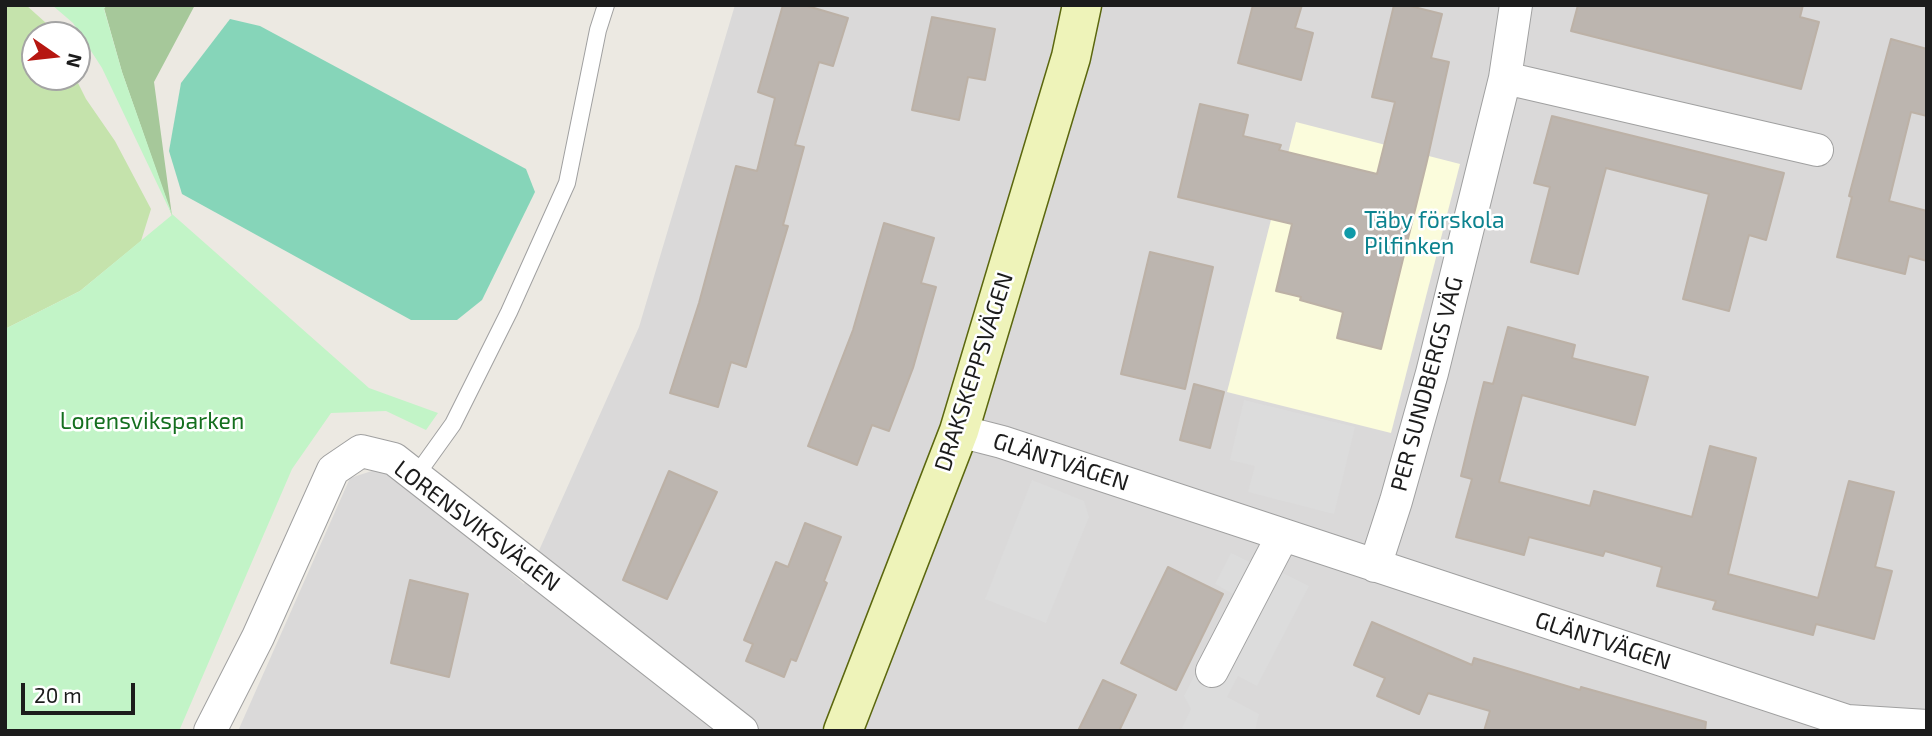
<!DOCTYPE html>
<html>
<head>
<meta charset="utf-8">
<style>
	body { margin:0 }
	#map { position:relative; width:1932px; height:736px; overflow:hidden; background:#ece9e2; font-family:"Exo 2",sans-serif }
	canvas { display:block }
	.frame { position:absolute; inset:0; border:7px solid #1c1c1c; pointer-events:none }
	.north { position:absolute; left:21px; top:21px; width:70px; height:70px; box-sizing:border-box; background:#fff; border:2px solid #a4a4a4; border-radius:50%; rotate:104deg; font-size:19px; font-weight:700; line-height:28px; text-align:center; color:#1c1c1c }
	.north::after { content:''; display:block; margin:auto; width:24px; height:32px; background:#b61711; clip-path:polygon(50% 0,100% 100%,50% 72%,0 100%) }
	.scale { position:absolute; left:21px; top:683px; width:114px; height:32px; box-sizing:border-box; border:4px solid #1c1c1c; border-top:0; padding-left:9px; font-size:21px; line-height:24px; white-space:nowrap; color:#1c1c1c; -webkit-text-stroke:5px #fff; paint-order:stroke }
</style>
</head>
<body>
<div id="map">
<canvas width="1932" height="736"></canvas>
<div class="frame"></div>
<div class="north">N</div>
<div class="scale">20 m</div>
</div>
<script>
const context = document.querySelector('canvas').getContext('2d');
context.lineJoin = 'round';
function paint(path, color) {
  context.fillStyle = color;
  context.fill(path, 'evenodd');
}
function toPath(rows) {
  const path = new Path2D();
  for (const r of rows) {
    path.moveTo(r[0], r[1]);
    for (let i = 2; i < r.length; i += 2) path.lineTo(r[i], r[i + 1]);
  }
  return path;
}
function stroke(path, color, width, dash) {
  context.strokeStyle = color;
  context.lineWidth = width;
  context.lineCap = dash ? 'butt' : 'round';
  context.setLineDash(dash || []);
  context.stroke(path);
}
function drawText(font, color, halo, rows, align = 'center') {
  context.font = font + ' "Exo 2",sans-serif';
  context.lineWidth = 5;
  context.setLineDash([]);
  context.textBaseline = 'middle';
  context.strokeStyle = halo;
  context.fillStyle = color;
  for (const [text, x, y, turn = 0] of rows) {
    context.save();
    context.translate(x, y);
    context.rotate((+turn || 0) * Math.PI / 180);
    context.textAlign = isNaN(turn) ? turn : align;
    if (halo) context.strokeText(text, 0, 0);
    context.fillText(text, 0, 0);
    context.restore();
  }
}
const residential = toPath([
	[735,5,1927,5,1927,731,238,731,350,478,375,470,398,476,524,584,639,327]
]);
const education = toPath([
	[1296,122,1460,164,1391,433,1227,392]
]);
const grass = toPath([
	[5,5,26,5,46,23,52,35,35,35,35,77,75,77,86,99,115,141,151,209,141,241,80,291,5,329]
]);
const forest = toPath([
	[107,5,195,5,154,82,172,216,122,72,104,8]
]);
const park = toPath([
	[52,5,107,5,104,9,122,72,172,214,369,388,438,413,426,430,386,411,331,413,292,469,179,731,5,731,5,329,80,291,172,215,102,68,73,23]
]);
const pitch = toPath([
	[230,19,260,26,526,169,535,192,482,300,457,320,411,320,182,194,169,151,181,83]
]);
const parking = toPath([
	[1244,400,1355,427,1334,514,1248,492,1255,466,1230,460],
	[1032,480,1084,501,1089,517,1046,623,985,599],
	[1231,553,1257,566,1265,564,1309,586,1257,686,1238,676,1227,697,1259,714,1255,731,1187,731,1182,728,1191,709,1184,696,1235,595,1215,584]
]);
const building = toPath([
	[783,5,804,5,848,18,833,66,819,62,795,145,804,147,783,225,788,226,746,367,731,362,718,407,670,393,699,303,736,166,757,171,775,98,758,92,783,5],
	[1253,5,1302,5,1295,28,1313,33,1301,80,1238,63,1253,5],
	[1394,5,1406,5,1442,14,1431,58,1449,62,1427,161,1381,349,1337,338,1343,312,1300,300,1301,297,1276,291,1292,224,1178,197,1200,104,1248,115,1243,136,1281,145,1279,150,1377,174,1395,102,1372,97,1394,5],
	[1578,5,1803,5,1800,17,1819,22,1801,89,1571,31,1578,5],
	[932,17,995,29,985,80,968,77,959,120,912,110,932,17],
	[1891,39,1927,49,1927,116,1911,112,1889,201,1927,211,1927,261,1909,256,1905,274,1837,257,1852,197,1849,196,1891,39],
	[1552,116,1784,173,1766,240,1749,235,1729,311,1683,299,1709,194,1606,168,1578,274,1531,262,1550,187,1534,183,1552,116],
	[884,223,934,238,921,283,936,287,913,368,889,431,872,425,857,465,808,446,853,330,884,223],
	[1150,252,1213,267,1185,389,1121,374,1150,252],
	[1508,327,1575,345,1572,358,1648,377,1635,425,1522,395,1499,482,1590,506,1594,491,1692,517,1710,446,1756,458,1728,574,1818,598,1849,481,1894,492,1875,567,1892,571,1874,639,1816,624,1813,635,1713,609,1716,601,1657,586,1662,567,1605,551,1603,556,1529,537,1524,555,1456,537,1472,479,1461,476,1473,426,1484,382,1493,384,1508,327],
	[1194,384,1224,392,1210,448,1180,440,1194,384],
	[669,471,717,492,667,599,623,580,669,471],
	[805,523,841,537,824,581,827,583,796,661,791,659,784,677,746,661,753,644,744,640,776,562,788,567,805,523],
	[1168,567,1223,594,1176,690,1121,663,1168,567],
	[410,580,468,594,449,677,391,663,410,580],
	[1372,622,1472,665,1474,658,1580,690,1581,687,1706,722,1705,731,1484,731,1490,711,1428,693,1419,714,1377,696,1385,678,1354,665,1372,622],
	[1103,680,1136,695,1119,731,1078,731,1103,680]
]);
const lane = toPath([
	[415,477,453,424,509,312,567,183,598,30,606,5]
]);
const street = toPath([
	[1505,78,1817,150],
	[959,431,1002,442,1847,721,1927,726],
	[1375,566,1396,501,1432,373,1505,78,1516,5],
	[1212,671,1283,535],
	[210,731,258,637,333,470,361,451,394,459,742,731]
]);
const secondary = toPath([
	[843,731,959,431,1071,57,1082,5]
]);
const markers = [
	[1350,233,7,"#0f9aa8"]
];
const cultureNames = [
	["Täby förskola",1364,220],
	["Pilfinken",1364,246]
];
const streetNames = [
	["DRAKSKEPPSVÄGEN",974,372,-72],
	["PER SUNDBERGS VÄG",1427,384,-75],
	["GLÄNTVÄGEN",1061,462,18],
	["LORENSVIKSVÄGEN",477,526,37],
	["GLÄNTVÄGEN",1603,641,18]
];
const parkNames = [
	["Lorensviksparken",152,421]
];
paint(residential, '#dad9d9');
paint(education, '#fbfcdc');
paint(grass, '#c5e3ac');
paint(forest, '#a6c89a');
paint(park, '#c2f4c7');
paint(pitch, '#86d5b9');
paint(parking, '#dcdcdc');
paint(building, '#bcb5af');
stroke(building, '#bcb1a6', 2);
stroke(lane, '#a0a0a0', 18);
stroke(street, '#a0a0a0', 34);
stroke(secondary, '#5b670e', 41);
stroke(lane, '#fff', 16);
stroke(street, '#fff', 32);
stroke(secondary, '#eef3b9', 38);
for (const [x, y, r, color] of markers) {
  const dot = new Path2D();
  dot.arc(x, y, r, 0, 2 * Math.PI);
  context.fillStyle = color;
  context.fill(dot);
  stroke(dot, '#fff', 2.5);
}
drawText('23px', '#0d838f', '#fff', cultureNames, 'left');
drawText('23px', '#1c1c1c', '#fff', streetNames);
drawText('23px', '#156f1f', '#fff', parkNames);
</script>
</body>
</html>
